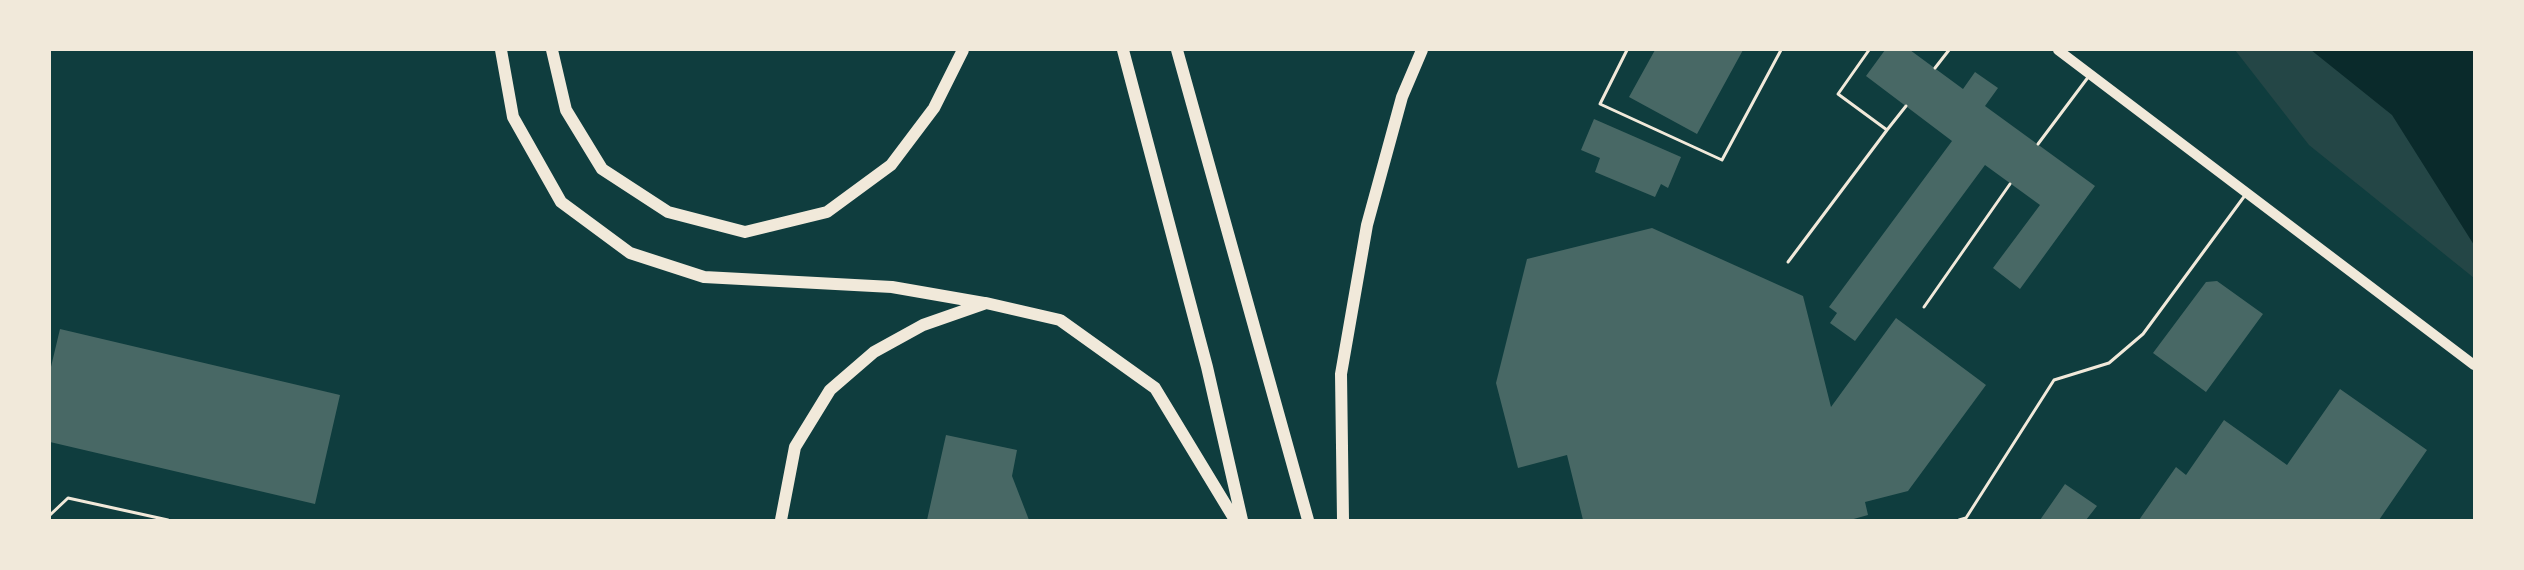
<!DOCTYPE html>
<html>
<head>
<meta charset="utf-8">
<style>
	body { margin:0 }
	#map { position:relative; width:2524px; height:570px; overflow:hidden; background:#0f3d3e; font-family:"Asap Condensed",sans-serif }
	canvas { display:block }
	.frame { position:absolute; inset:0; border:51px solid #f1e9da; pointer-events:none }
</style>
</head>
<body>
<div id="map">
<canvas width="2524" height="570"></canvas>
<div class="frame"></div>
</div>
<script>
const context = document.querySelector('canvas').getContext('2d');
context.lineJoin = 'round';
function paint(path, color) {
  context.fillStyle = color;
  context.fill(path, 'evenodd');
}
function toPath(rows) {
  const path = new Path2D();
  for (const r of rows) {
    path.moveTo(r[0], r[1]);
    for (let i = 2; i < r.length; i += 2) path.lineTo(r[i], r[i + 1]);
  }
  return path;
}
function stroke(path, color, width, dash) {
  context.strokeStyle = color;
  context.lineWidth = width;
  context.lineCap = dash ? 'butt' : 'round';
  context.setLineDash(dash || []);
  context.stroke(path);
}
const green = toPath([
	[2235,50,2474,50,2474,278,2309,145]
]);
const water = toPath([
	[2311,50,2474,50,2474,245,2392,115]
]);
const building = toPath([
	[1655,50,1743,50,1697,134,1629,97],
	[1885,50,1910,50,1963,89,1975,72,1998,88,1985,106,2095,186,2020,289,1993,268,2040,205,1985,165,1855,341,1830,323,1837,313,1829,307,1952,141,1866,76],
	[1594,119,1681,157,1668,188,1661,184,1655,197,1595,172,1600,158,1581,150],
	[1652,228,1803,296,1831,407,1896,318,1986,385,1908,491,1865,502,1868,515,1850,520,1583,520,1567,455,1518,468,1496,383,1527,259],
	[2217,281,2263,314,2206,392,2153,353,2206,282],
	[60,329,340,395,315,504,50,442,50,371],
	[2340,389,2427,450,2379,520,2139,520,2176,467,2186,475,2224,420,2287,465],
	[946,435,1017,450,1012,476,1029,520,927,520],
	[2065,484,2097,506,2086,520,2040,520]
]);
const service = toPath([
	[1627,50,1600,104,1722,160,1781,50],
	[1935,68,1949,50],
	[1887,130,1906,106],
	[2038,144,2089,76],
	[1788,262,1887,130,1838,94,1869,50],
	[1924,307,2010,184],
	[50,515,68,498,168,520],
	[1959,520,1966,518,2054,380,2109,363,2143,334,2246,194]
]);
const primary = toPath([
	[2058,50,2474,365]
]);
const motorway = toPath([
	[501,50,513,117,561,202,630,253,704,277,892,287,984,303],
	[552,50,566,110,602,169,668,212,745,232,827,212,891,165,934,108,963,50],
	[1123,50,1207,367,1242,520],
	[1177,50,1308,520],
	[781,520,795,447,830,390,874,352,923,325,986,303,1060,320,1155,388,1235,520],
	[1343,520,1341,374,1367,225,1402,97,1422,50]
]);
paint(green, '#244646');
paint(water, '#0a2a2b');
paint(building, '#486865');
stroke(service, '#f1e9da', 3);
stroke(primary, '#f1e9da', 10);
stroke(motorway, '#f1e9da', 12);
</script>
</body>
</html>
